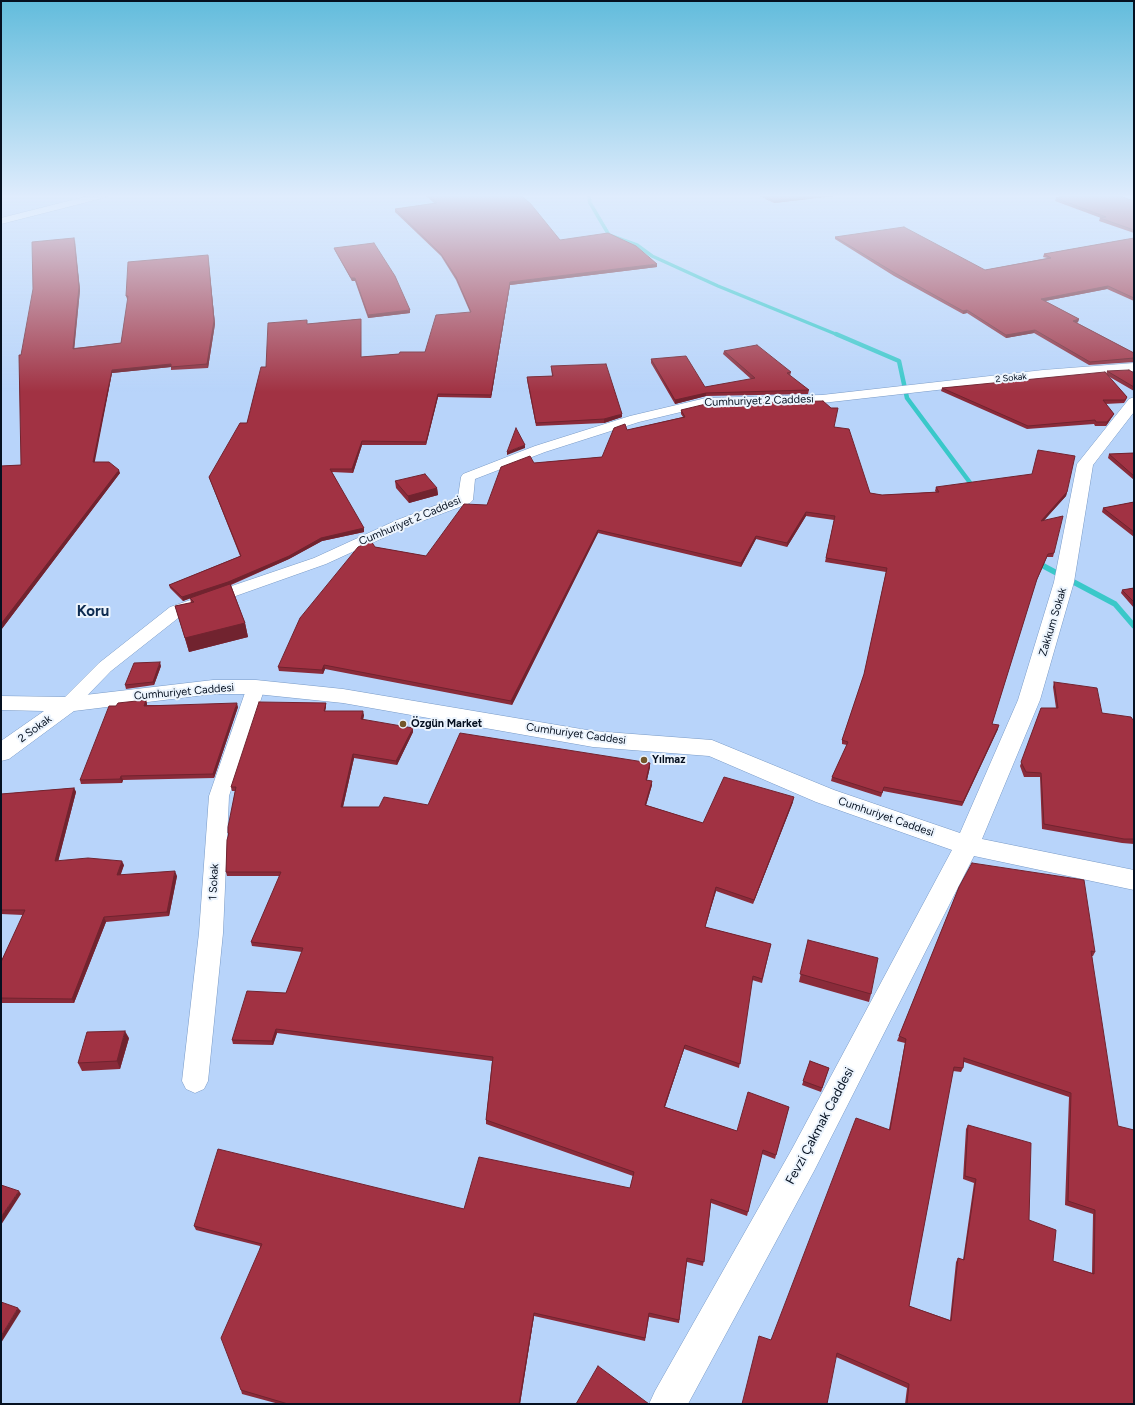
<!DOCTYPE html>
<html>
<head>
<meta charset="utf-8">
<style>
	body { margin:0 }
	#map { position:relative; width:1135px; height:1405px; overflow:hidden; background:#b8d4fa; font-family:Figtree,sans-serif }
	canvas { display:block }
	.frame { position:absolute; inset:0; border:2px solid #051020; pointer-events:none }
</style>
</head>
<body>
<div id="map">
<canvas width="1135" height="1405"></canvas>
<div class="frame"></div>
</div>
<script>
const context = document.querySelector('canvas').getContext('2d');
context.lineJoin = 'round';
function toPath(rows) {
  const path = new Path2D();
  for (const r of rows) {
    path.moveTo(r[0], r[1]);
    for (let i = 2; i < r.length; i += 2) path.lineTo(r[i], r[i + 1]);
  }
  return path;
}
function stroke(path, color, width, dash) {
  context.strokeStyle = color;
  context.lineWidth = width;
  context.lineCap = dash ? 'butt' : 'round';
  context.setLineDash(dash || []);
  context.stroke(path);
}
function paint(path, color) {
  context.fillStyle = color;
  context.fill(path, 'evenodd');
}
function drawText(font, color, halo, rows, align = 'center') {
  context.font = font + ' Figtree,sans-serif';
  context.lineWidth = 4;
  context.setLineDash([]);
  context.textBaseline = 'middle';
  context.strokeStyle = halo;
  context.fillStyle = color;
  for (const [text, x, y, turn = 0] of rows) {
    context.save();
    context.translate(x, y);
    context.rotate((+turn || 0) * Math.PI / 180);
    context.textAlign = isNaN(turn) ? turn : align;
    if (halo) context.strokeText(text, 0, 0);
    context.fillText(text, 0, 0);
    context.restore();
  }
}
const streamFar2 = toPath([
	[589,195,590,203,609,235,637,245,652,256,718,286,838,335]
]);
const streamFar1 = toPath([
	[836,334,899,361,907,398,974,488]
]);
const stream = toPath([
	[1036,562,1115,604,1134,626]
]);
const minor = toPath([
	[92,195,108,195,107,197,1,224,1,218,92,195],
	[1134,363,1134,371,1043,378,822,403,706,406,639,422,545,452,475,479,473,500,470,503,409,526,326,564,182,615,111,671,75,708,68,710,61,708,58,704,99,663,170,607,314,558,397,520,458,497,461,477,463,474,535,446,630,416,706,398,822,395,1043,370,1134,363],
	[256,681,263,683,265,687,229,796,223,933,208,1081,204,1089,195,1093,186,1089,182,1081,199,933,209,796,247,687,249,683,256,681]
]);
const tertiary = toPath([
	[1134,397,1134,412,1093,465,1074,582,1040,700,982,839,1134,870,1134,890,974,856,814,1171,688,1404,649,1404,655,1391,792,1149,952,850,816,802,709,756,593,747,343,703,256,694,213,694,74,711,9,759,1,761,1,741,44,711,1,710,1,696,68,697,213,680,256,680,343,689,593,731,712,740,834,790,960,833,1018,700,1054,582,1077,464,1129,399,1134,397]
]);
const wall = toPath([
	[425,195,520,195,560,240,657,267,510,285,491,398,438,397,426,445,362,445,353,473,332,472,364,532,322,541,289,559,231,585,245,623,248,637,189,652,175,606,191,603,190,598,183,601,170,588,169,585,240,556,210,480,209,477,247,423,266,367,307,324,361,319,361,357,399,354,425,352,470,312,456,280,441,256,395,212,395,209,434,203],
	[757,195,843,195,774,203],
	[1056,198,1134,201,1134,233,1099,221,1100,218,1101,218,1055,201],
	[835,237,985,270,1047,258,1043,257,1044,254,1134,238,1134,301,1107,289,1045,301,1079,319,1078,322,1077,323,1134,353,1134,362,1089,365,1034,333,1006,338,967,313,963,314,894,276,835,239],
	[75,240,80,290,74,348,121,343,128,299,127,299,126,296,208,257,215,324,208,368,171,370,171,367,112,373,94,462,120,473,1,630,1,466,21,465,21,355],
	[334,248,410,313,368,318,355,281,352,281,335,251],
	[724,351,791,372,790,376,809,390,808,394,706,396,675,404,651,363,651,359,705,387,751,379,723,354],
	[551,366,622,417,604,423,536,426,527,380,527,377,552,376],
	[1107,371,1134,373,1134,391,1108,376,1127,397,1126,400,1124,403,1105,404,1114,414,1106,426,1095,426,1094,424,1027,429,941,391,942,388,1106,374],
	[681,410,835,427,870,493,882,495,936,492,935,491,936,487,1067,492,1066,496,1044,520,1054,553,1053,557,1047,557,1036,582,992,724,998,729,962,806,883,791,881,797,831,781,832,777,847,745,842,744,842,740,864,675,886,572,825,562,834,520,806,516,787,547,756,539,741,567,598,533,512,705,325,669,323,674,279,671,278,667,375,547,426,556,487,505,534,463,602,457,627,430,683,417,681,414],
	[1134,453,1134,480,1108,458,1109,454],
	[395,481,437,488,438,495,409,503,396,488],
	[1134,502,1134,537,1102,512,1103,508],
	[1134,588,1134,608,1121,593,1122,590],
	[161,666,154,685,126,689,125,685],
	[1054,682,1102,713,1134,720,1134,844,1122,843,1042,829,1040,777,1024,777,1020,766,1041,708,1056,708,1053,687],
	[146,700,147,704,147,705,238,707,214,778,123,780,122,783,81,784,80,780,116,706],
	[326,703,326,707,325,711,364,715,363,720,413,732,397,765,354,758,343,807,379,807,428,805,650,763,650,767,647,780,652,785,646,805,703,823,793,802,753,904,716,891,705,927,771,944,762,983,752,980,739,1068,684,1049,665,1107,737,1131,789,1107,775,1159,762,1154,747,1216,711,1203,703,1266,687,1262,679,1323,649,1317,645,1341,534,1316,520,1404,279,1404,242,1394,241,1390,260,1246,196,1230,194,1226,464,1209,630,1188,633,1176,486,1124,486,1120,492,1061,277,1033,273,1045,233,1044,232,1040,286,993,302,952,252,946,251,942,280,876,227,876,226,872,228,836,228,833,235,791,232,791,231,787],
	[74,788,76,792,58,861,124,865,120,875,177,876,169,916,106,922,74,1003,1,1003,1,962,23,915,1,914,1,794],
	[959,887,1095,952,1093,956,1092,956,1134,1404,905,1404,907,1388,836,1357,771,1340,889,1129,905,1043,897,1041],
	[964,1062,1069,1097,1065,1205,1093,1214,1092,1273,1053,1261,1029,1220,968,1125,966,1129,963,1179,974,1183,963,1260,958,1258,956,1262,950,1320,909,1306,953,1071,961,1072,963,1068],
	[808,940,871,994,869,1002,799,982],
	[129,1038,120,1069,82,1071,78,1063],
	[810,1061,829,1068,821,1092,802,1085]
]);
const shadedWall = toPath([
	[821,195,843,195,774,203,774,201],
	[74,238,80,290,74,352,73,349],
	[208,255,215,324,208,368,207,364],
	[657,264,657,267,510,285,491,398,491,395,510,282],
	[351,278,355,278,355,281,352,281],
	[1108,286,1107,289,1040,302,1041,299],
	[410,310,410,313,368,318,368,315],
	[967,310,967,313,963,314,963,311],
	[1079,319,1078,322,1072,324,1073,321],
	[1035,330,1034,333,1006,338,1006,335],
	[171,364,171,367,112,373,94,466,93,462,112,370],
	[706,393,706,396,675,404,675,400],
	[438,394,438,397,426,445,426,442],
	[622,414,622,417,604,423,604,419],
	[1114,414,1106,426,1107,422],
	[362,441,362,445,353,473,352,469],
	[525,445,525,448,507,455,507,452],
	[119,470,120,473,1,630,1,624],
	[437,488,438,495,409,503,408,496],
	[1067,492,1066,496,1040,525,1041,521],
	[806,512,806,516,787,547,787,543],
	[364,528,364,532,322,541,289,559,229,585,183,601,182,597,321,538],
	[598,530,598,533,512,705,511,701],
	[756,536,756,539,741,567,741,563],
	[245,623,248,637,189,652,185,638],
	[160,662,161,666,154,685,153,682],
	[324,665,325,669,323,674,322,670],
	[146,700,147,704,145,709,144,706],
	[237,703,238,707,214,778,213,774],
	[326,703,326,707,324,715,324,711],
	[363,711,364,715,362,723,361,719],
	[999,725,998,729,962,806,963,802],
	[413,728,413,732,397,765,396,761],
	[353,754,354,758,342,811,341,807],
	[650,763,650,767,646,784,646,780],
	[121,776,123,780,122,783,120,779],
	[652,781,652,785,645,809,645,805],
	[74,788,76,792,57,866,55,861],
	[794,797,793,802,753,904,754,900],
	[122,861,124,865,119,880,117,875],
	[175,871,177,876,169,916,167,912],
	[716,887,716,891,704,931,705,927],
	[104,917,106,922,74,1003,72,999],
	[276,1029,277,1033,273,1045,272,1041],
	[125,1031,129,1038,120,1069,117,1061],
	[685,1045,684,1049,664,1110,664,1107],
	[19,1191,21,1194,1,1225,1,1217],
	[18,1308,21,1311,1,1343,1,1336],
	[534,1313,534,1316,520,1404,519,1404]
]);
const building = toPath([
	[428,195,520,195,530,203,560,240,608,233,636,246,657,264,510,282,491,395,438,394,426,442,362,441,352,469,330,469,364,528,321,538,289,556,228,582,182,597,169,585,241,556,209,477,240,423,247,423,261,367,266,367,268,323,307,320,307,324,361,319,361,357,399,354,400,352,425,352,436,315,471,312,456,277,441,254,395,209,437,203,428,195],
	[763,195,821,195,774,201,763,195],
	[1069,195,1117,195,1134,201,1134,230,1100,218,1106,217,1056,198,1069,195],
	[904,227,985,270,1051,258,1044,254,1134,238,1134,298,1108,286,1041,299,1079,319,1073,321,1134,353,1134,358,1090,362,1035,330,1006,335,967,310,963,311,895,273,835,237,904,227],
	[74,238,79,287,73,349,121,343,128,296,126,296,128,262,208,255,214,321,207,364,171,367,171,364,112,370,93,462,109,462,119,470,1,624,1,466,21,465,19,355,21,355,33,289,32,242,74,238],
	[374,243,395,276,410,310,368,315,355,278,351,278,334,248,374,243],
	[757,345,791,372,787,373,809,390,706,393,675,400,651,359,686,356,705,387,755,378,724,351,757,345],
	[606,364,622,414,604,419,536,423,527,377,553,376,551,366,606,364],
	[1129,370,1134,373,1134,387,1107,371,1129,370],
	[1105,372,1127,397,1125,400,1103,400,1114,414,1107,422,1096,422,1095,420,1028,426,942,388,1105,372],
	[823,401,831,408,838,408,834,427,849,429,870,493,882,495,939,492,936,487,1032,474,1038,450,1075,456,1067,492,1041,521,1063,516,1054,553,1048,554,1037,579,992,724,999,725,963,802,884,787,882,793,832,777,848,742,842,740,864,674,887,568,826,558,835,516,806,512,787,543,756,536,741,563,598,530,511,701,324,665,322,670,278,667,300,618,358,547,371,541,375,547,426,556,464,504,487,505,501,467,530,456,534,463,602,457,614,428,625,424,627,430,685,417,681,410,706,404,823,401],
	[516,428,525,445,507,452,516,428],
	[1134,453,1134,476,1109,454,1134,453],
	[425,474,437,488,408,496,395,481,425,474],
	[1134,502,1134,532,1103,508,1134,502],
	[230,584,245,623,185,638,175,606,194,602,190,598,230,584],
	[1134,588,1134,602,1122,590,1134,588],
	[160,662,153,682,125,685,134,663,160,662],
	[1054,682,1097,688,1102,713,1131,717,1133,720,1134,720,1134,839,1124,839,1044,824,1041,773,1026,772,1021,762,1041,708,1058,708,1054,682],
	[146,700,144,706,237,703,213,774,121,776,120,779,80,780,109,706,116,706,118,703,146,700],
	[259,702,326,703,324,711,363,711,361,719,413,728,396,761,353,754,341,807,379,807,384,797,428,805,460,733,650,763,646,780,652,781,645,805,703,823,724,777,794,797,754,900,716,887,705,927,771,944,762,979,753,976,740,1064,685,1045,664,1107,737,1131,748,1092,789,1107,776,1155,763,1150,748,1212,711,1199,704,1262,687,1258,679,1320,649,1313,645,1338,534,1313,519,1404,288,1404,241,1390,221,1338,262,1244,194,1226,218,1149,464,1209,479,1157,630,1188,634,1172,486,1120,493,1057,276,1029,272,1041,232,1040,247,991,286,993,303,948,251,942,281,872,226,872,227,840,229,833,228,833,228,827,236,787,231,787,259,702],
	[74,788,55,861,88,858,122,861,117,875,175,871,167,912,104,917,72,999,1,998,1,962,25,910,1,910,1,794,74,788],
	[972,863,1084,880,1095,952,1091,951,1118,1126,1134,1130,1134,1404,907,1404,909,1384,837,1353,827,1404,742,1404,759,1336,771,1340,856,1118,890,1130,906,1039,899,1036,959,887,972,863],
	[964,1058,1071,1093,1068,1201,1095,1210,1094,1274,1053,1261,1056,1230,1029,1220,1031,1143,968,1125,965,1176,976,1179,964,1260,958,1258,951,1321,909,1306,954,1067,963,1068,964,1058],
	[808,940,878,958,871,994,800,974,808,940],
	[125,1031,117,1061,78,1063,87,1032,125,1031],
	[810,1061,829,1068,822,1088,803,1081,810,1061],
	[1,1185,19,1191,1,1217,1,1185],
	[1,1302,18,1308,1,1336,1,1302],
	[598,1366,649,1404,576,1404,598,1366]
]);
const markers = [
	[403,724,4,"#74572b"],
	[644,760,4,"#74572b"]
];
const farStreetnames = [
	["2 Sokak",1011,378,-6]
];
const streetNames = [
	["Cumhuriyet 2 Caddesi",759,401,-2],
	["Cumhuriyet 2 Caddesi",410,521,-23],
	["Zakkum Sokak",1053,622,-73],
	["Cumhuriyet Caddesi",184,692,-5],
	["2 Sokak",35,729,-36],
	["Cumhuriyet Caddesi",576,734,8],
	["Cumhuriyet Caddesi",886,817,19],
	["1 Sokak",214,882,-87]
];
const poiNames = [
	["Özgün Market",411,724],
	["Yılmaz",652,760]
];
const nearStreetnames = [
	["Fevzi Çakmak Caddesi",820,1126,-62]
];
const districtNames = [
	["Koru",93,612]
];
stroke(streamFar2, '#3ac8c9', 3.5);
stroke(streamFar1, '#3ac8c9', 4.5);
stroke(stream, '#3ac8c9', 5.5);
stroke(minor, '#799ac6', 1);
stroke(tertiary, '#799ac6', 1);
paint(minor, '#fff');
paint(tertiary, '#fff');
paint(wall, '#8a2b3a');
paint(shadedWall, '#71232f');
paint(building, '#a13243');
stroke(building, '#71232f', 1);
const sky = context.createLinearGradient(0, 0, 0, 392);
sky.addColorStop(0, '#62bcdc');
sky.addColorStop(0.5, '#dfecfd');
sky.addColorStop(1, '#dfecfd00');
context.fillStyle = sky;
context.fillRect(0, 0, 1135, 392);
for (const [x, y, r, color] of markers) {
  const dot = new Path2D();
  dot.arc(x, y, r, 0, 2 * Math.PI);
  context.fillStyle = color;
  context.fill(dot);
  stroke(dot, '#ecf4fd', 1.5);
}
drawText('9px', '#051020', '#ecf4fd', farStreetnames);
drawText('11px', '#051020', '#ecf4fd', streetNames);
drawText('bold 11px', '#051020', '#ecf4fd', poiNames, 'left');
drawText('13px', '#051020', '#ecf4fd', nearStreetnames);
drawText('bold 15px', '#0e2c51', '#ecf4fd', districtNames);
</script>
</body>
</html>
